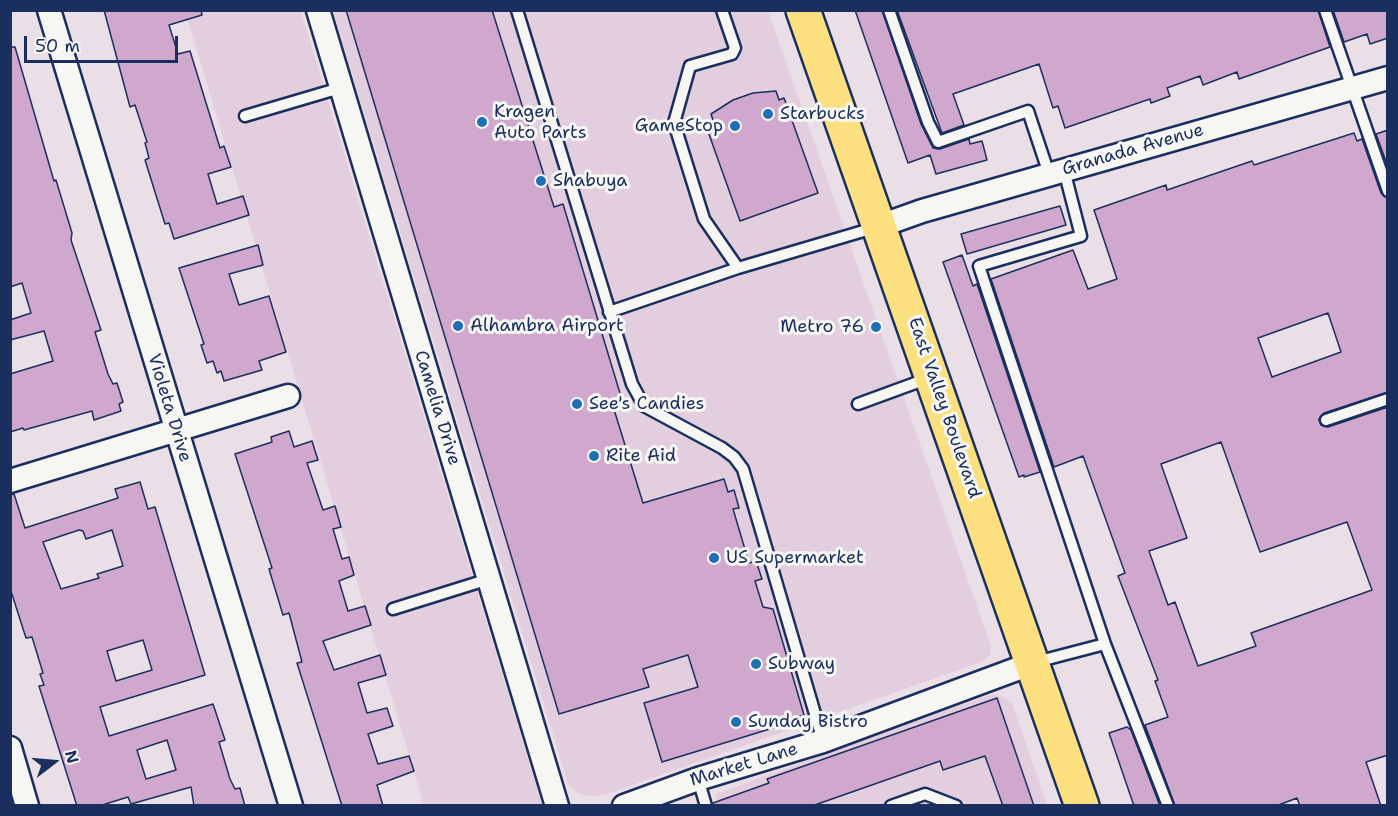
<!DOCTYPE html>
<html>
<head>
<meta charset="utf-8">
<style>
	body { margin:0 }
	#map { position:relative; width:1398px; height:816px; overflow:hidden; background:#ebdfe7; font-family:"Shantell Sans",sans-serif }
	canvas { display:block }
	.frame { position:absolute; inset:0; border:12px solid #1b2f5e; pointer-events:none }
	.north { position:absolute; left:24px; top:732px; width:60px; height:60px; -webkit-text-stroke:4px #f6f6f2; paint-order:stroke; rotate:74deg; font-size:16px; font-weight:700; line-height:24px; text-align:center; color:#1b2f5e }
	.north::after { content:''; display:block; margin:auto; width:21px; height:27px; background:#1b2f5e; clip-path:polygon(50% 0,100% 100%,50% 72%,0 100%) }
	.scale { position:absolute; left:24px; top:36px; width:154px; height:27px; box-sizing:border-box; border:3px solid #1b2f5e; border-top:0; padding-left:8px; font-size:18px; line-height:21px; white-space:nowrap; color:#1b2f5e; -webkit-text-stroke:4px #f6f6f2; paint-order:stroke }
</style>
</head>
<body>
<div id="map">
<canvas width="1398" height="816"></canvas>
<div class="frame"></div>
<div class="north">N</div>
<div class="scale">50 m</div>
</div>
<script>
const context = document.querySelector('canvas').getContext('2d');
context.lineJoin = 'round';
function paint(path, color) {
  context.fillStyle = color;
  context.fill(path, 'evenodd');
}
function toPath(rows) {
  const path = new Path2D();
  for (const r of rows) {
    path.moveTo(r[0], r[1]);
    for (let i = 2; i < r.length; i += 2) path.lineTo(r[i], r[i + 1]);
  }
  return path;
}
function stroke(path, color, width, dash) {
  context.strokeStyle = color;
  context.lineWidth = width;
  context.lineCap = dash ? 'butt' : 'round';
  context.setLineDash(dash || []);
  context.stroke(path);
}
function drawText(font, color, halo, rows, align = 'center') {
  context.font = font + ' "Shantell Sans",sans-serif';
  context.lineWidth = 6;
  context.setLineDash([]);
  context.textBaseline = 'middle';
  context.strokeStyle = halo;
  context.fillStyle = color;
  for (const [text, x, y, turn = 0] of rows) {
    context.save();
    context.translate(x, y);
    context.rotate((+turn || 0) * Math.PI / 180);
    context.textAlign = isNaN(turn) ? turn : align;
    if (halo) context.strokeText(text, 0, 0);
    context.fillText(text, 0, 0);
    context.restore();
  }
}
const built = toPath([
	[185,11,301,11,542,805,424,805],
	[333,11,768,11,991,646,990,655,984,661,604,795,590,796,578,793,568,784],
	[992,694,1002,696,1012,703,1047,805,719,806,715,794]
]);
const building = toPath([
	[104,10,201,10,202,15,169,25,178,54,190,51,220,148,224,146,231,167,208,174,217,204,243,196,249,215,174,239,169,223,165,224,145,160,149,158,145,143,147,142,135,105,130,107,104,10],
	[346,10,492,10,554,207,563,204,622,400,612,403,643,503,724,479,728,492,734,490,739,508,733,509,749,563,756,561,762,579,755,581,763,607,773,609,804,715,795,718,796,721,662,762,644,703,698,687,688,655,643,669,649,687,559,714,346,10],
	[855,10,882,10,921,124,933,148,940,149,969,139,970,144,982,141,987,160,936,174,930,155,908,163,855,10],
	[897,10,1318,10,1330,47,1239,79,1237,72,1203,85,1200,76,1167,88,1170,96,1151,103,1150,99,1065,128,1058,106,1053,108,1039,64,953,94,964,125,942,133,897,10],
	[1333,10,1388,10,1388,38,1370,44,1367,34,1344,42,1333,10],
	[10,47,15,47,54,181,56,180,72,233,71,240,101,330,95,332,108,374,113,384,117,383,123,402,119,404,121,411,94,420,92,411,24,430,23,428,10,432,10,374,53,361,44,331,10,340,10,320,31,313,22,283,10,287,10,47],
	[776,91,779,100,784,98,818,193,740,221,706,126,714,123,711,114,733,100,753,93,776,91],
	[1388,130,1388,167,1376,134,1388,130],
	[1354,133,1357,141,1362,139,1381,193,1388,198,1388,392,1324,413,1319,419,1321,425,1328,427,1388,407,1388,755,1366,762,1381,806,1300,806,1297,798,1276,806,1175,806,1145,725,1168,717,1155,681,1158,680,1118,576,1125,573,1083,456,1054,467,991,279,1073,250,1088,289,1117,279,1094,210,1166,185,1167,190,1252,161,1254,165,1354,133],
	[1328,313,1341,352,1272,377,1258,338,1328,313],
	[1221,442,1260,552,1347,522,1372,590,1251,633,1256,646,1198,666,1175,602,1168,605,1149,551,1187,538,1161,464,1221,442],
	[1060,206,1066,225,967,254,961,234,1060,206],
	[258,245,263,265,229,274,239,305,269,296,286,352,259,361,262,370,224,381,221,371,217,373,213,361,207,363,201,345,204,344,179,268,258,245],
	[962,255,973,286,977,284,1040,472,1024,477,1024,475,1019,477,943,262,962,255],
	[289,431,294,447,312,441,318,460,307,463,323,510,335,506,341,527,333,529,342,559,349,557,354,575,339,581,348,611,365,606,371,625,323,641,334,670,380,655,386,675,358,683,367,713,387,708,393,726,368,734,378,764,409,756,414,771,377,785,383,806,342,806,297,663,302,662,289,613,283,615,269,569,272,568,235,454,272,442,271,437,289,431],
	[140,482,148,509,155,507,205,675,100,707,109,736,213,704,225,740,219,742,230,779,235,789,240,788,245,806,194,806,191,787,131,804,128,797,99,806,77,806,39,686,44,685,40,674,43,673,32,637,26,638,10,588,10,495,14,494,25,528,118,498,115,489,140,482],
	[79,530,83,531,86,539,112,530,123,566,97,574,99,578,61,589,43,542,79,530],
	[143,640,152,670,116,681,107,651,143,640],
	[167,740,176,770,146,779,137,750,167,740],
	[997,698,1034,806,1003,806,985,756,943,770,940,761,812,806,713,806,713,803,769,783,767,779,997,698],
	[1127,727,1131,730,1160,806,1134,806,1109,733,1127,727]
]);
const lane = toPath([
	[517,10,632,384,644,406,722,448,734,457,743,469,823,741],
	[722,10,735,48,732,54,690,66,674,123,704,219,738,268],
	[889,10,928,122,938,142,1028,111,1049,174],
	[1325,10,1388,191],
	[245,116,340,88],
	[609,312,738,268,877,227],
	[858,404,929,378],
	[1326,420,1388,399],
	[393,609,489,579],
	[1105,644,1168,806],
	[1036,662,1105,644,979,266,1081,236,1064,170],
	[698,779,706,806],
	[891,806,925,794,956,806]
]);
const street = toPath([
	[49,10,291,806],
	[318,10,557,806],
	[880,226,922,211,1388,78],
	[10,481,288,396],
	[10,748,27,806],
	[624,806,698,779,823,741,1033,663]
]);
const primary = toPath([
	[803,10,1082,806]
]);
const markers = [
	[768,114,6,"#1f6fb2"],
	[482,122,6,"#1f6fb2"],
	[735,126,6,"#1f6fb2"],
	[541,181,6,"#1f6fb2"],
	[458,326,6,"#1f6fb2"],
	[876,327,6,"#1f6fb2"],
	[577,404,6,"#1f6fb2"],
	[594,456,6,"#1f6fb2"],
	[714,558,6,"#1f6fb2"],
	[756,664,6,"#1f6fb2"],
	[736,722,6,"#1f6fb2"]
];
const poiNames = [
	["Kragen",494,112],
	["Auto Parts",494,133],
	["Starbucks",780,114],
	["GameStop",723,126,"right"],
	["Shabuya",553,181],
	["Alhambra Airport",470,326],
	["Metro 76",864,327,"right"],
	["See's Candies",589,404],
	["Rite Aid",606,456],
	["US Supermarket",726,558],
	["Subway",768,664],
	["Sunday Bistro",748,722]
];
const streetNames = [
	["Granada Avenue",1133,150,-16],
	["Violeta Drive",169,408,73],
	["Camelia Drive",437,408,73],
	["East Valley Boulevard",944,408,71],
	["Market Lane",744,765,-17]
];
paint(built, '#e3cedf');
paint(building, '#d1a8cd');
stroke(building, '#1b2f5e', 1.5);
stroke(lane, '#1b2f5e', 15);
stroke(street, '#1b2f5e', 27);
stroke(primary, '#1b2f5e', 38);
stroke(lane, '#f6f6f2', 10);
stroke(street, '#f6f6f2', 22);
stroke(primary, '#fce080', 33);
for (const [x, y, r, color] of markers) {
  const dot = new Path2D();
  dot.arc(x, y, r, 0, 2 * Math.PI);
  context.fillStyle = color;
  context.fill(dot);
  stroke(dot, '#f6f6f2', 2);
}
drawText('18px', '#1b2f5e', '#f6f6f2', poiNames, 'left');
drawText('18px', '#1b2f5e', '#f6f6f2', streetNames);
</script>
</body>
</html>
